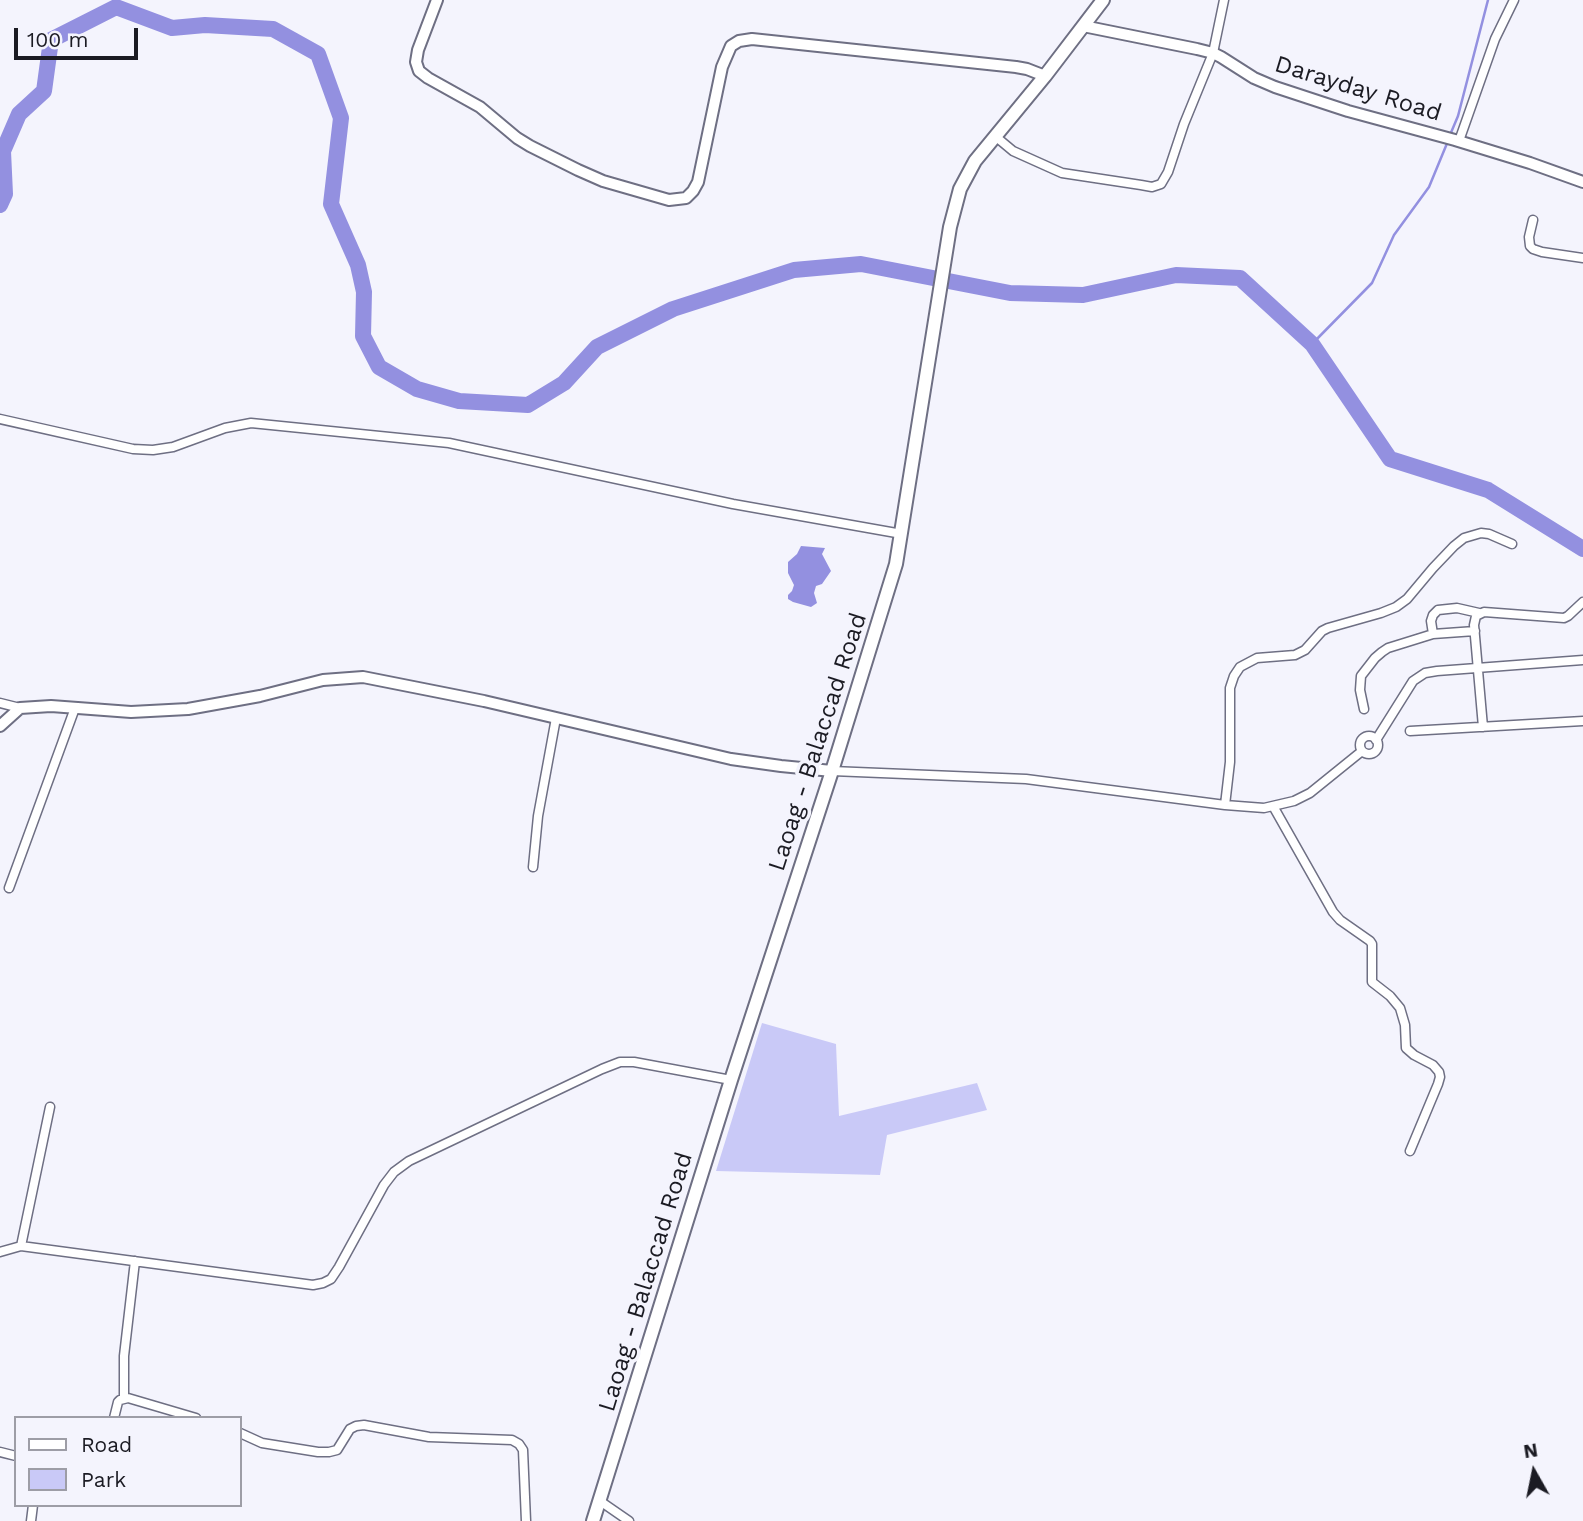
<!DOCTYPE html>
<html>
<head>
<meta charset="utf-8">
<style>
	body { margin:0 }
	#map { position:relative; width:1583px; height:1521px; overflow:hidden; background:#f4f4fd; font-family:"Work Sans",sans-serif }
	canvas { display:block }
	.legend { position:absolute; left:14px; top:1416px; width:228px; height:91px; box-sizing:border-box; background:#f4f4fd; border:2px solid #9d9da6; margin:0; padding:9px 12px; list-style:none; font-size:21px; color:#1b1b23 }
	.legend li { display:flex; align-items:center; gap:14px; height:35px }
	.legend b { width:35px; border:2px solid #9d9da6 }
	.north { position:absolute; left:1499px; top:1437px; width:70px; height:70px; -webkit-text-stroke:5px #f4f4fd; paint-order:stroke; rotate:351deg; font-size:19px; font-weight:700; line-height:28px; text-align:center; color:#1b1b23 }
	.north::after { content:''; display:block; margin:auto; width:24px; height:32px; background:#1b1b23; clip-path:polygon(50% 0,100% 100%,50% 72%,0 100%) }
	.scale { position:absolute; left:14px; top:28px; width:124px; height:32px; box-sizing:border-box; border:4px solid #1b1b23; border-top:0; padding-left:9px; font-size:21px; line-height:24px; white-space:nowrap; color:#1b1b23; -webkit-text-stroke:5px #f4f4fd; paint-order:stroke }
</style>
</head>
<body>
<div id="map">
<canvas width="1583" height="1521"></canvas>
<ul class="legend">
<li><b style="height:9px;background:#fff"></b>Road</li>
<li><b style="height:19px;background:#c9c9f7"></b>Park</li>
</ul>
<div class="north">N</div>
<div class="scale">100 m</div>
</div>
<script>
const context = document.querySelector('canvas').getContext('2d');
context.lineJoin = 'round';
function paint(path, color) {
  context.fillStyle = color;
  context.fill(path, 'evenodd');
}
function toPath(rows) {
  const path = new Path2D();
  for (const r of rows) {
    if (r.length === 3) {
      path.moveTo(r[0] + r[2], r[1]);
      path.arc(r[0], r[1], r[2], 0, 2 * Math.PI);
      continue;
    }
    path.moveTo(r[0], r[1]);
    for (let i = 2; i < r.length; i += 2) path.lineTo(r[i], r[i + 1]);
  }
  return path;
}
function stroke(path, color, width, dash) {
  context.strokeStyle = color;
  context.lineWidth = width;
  context.lineCap = dash ? 'butt' : 'round';
  context.setLineDash(dash || []);
  context.stroke(path);
}
function drawText(font, color, halo, rows, align = 'center') {
  context.font = font + ' "Work Sans",sans-serif';
  context.lineWidth = 7;
  context.setLineDash([]);
  context.textBaseline = 'middle';
  context.strokeStyle = halo;
  context.fillStyle = color;
  for (const [text, x, y, turn = 0] of rows) {
    context.save();
    context.translate(x, y);
    context.rotate((+turn || 0) * Math.PI / 180);
    context.textAlign = isNaN(turn) ? turn : align;
    if (halo) context.strokeText(text, 0, 0);
    context.fillText(text, 0, 0);
    context.restore();
  }
}
const green = toPath([
	[762,1023,836,1044,839,1116,977,1083,987,1110,887,1135,880,1175,716,1171]
]);
const water = toPath([
	[801,546,825,548,822,554,831,571,822,584,816,586,814,593,817,603,811,607,793,602,788,599,788,595,792,591,794,585,788,573,788,562,797,554]
]);
const stream = toPath([
	[1450,135,1458,116,1488,0],
	[1312,344,1372,283,1394,235,1429,187,1448,141]
]);
const river = toPath([
	[0,205,5,194,3,151,19,114,44,91,51,40,116,7,172,28,205,25,273,29,318,54,341,118,331,204,358,265,364,292,363,336,379,367,417,389,459,401,528,405,564,383,597,347,673,309,794,270,861,264,1010,293,1083,295,1176,275,1240,278,1312,344,1390,459,1488,490,1583,549]
]);
const street = toPath([
	[995,136,1013,151,1062,173,1141,185,1152,187,1161,184,1168,172,1184,124,1213,53,1224,0],
	[1459,141,1495,39,1514,0],
	[1533,220,1529,237,1530,246,1533,249,1542,252,1583,258],
	[0,419,133,449,153,450,173,447,225,428,251,423,449,443,733,504,902,534],
	[1433,634,1431,621,1433,615,1438,610,1457,608,1479,613],
	[0,703,20,708],
	[1364,709,1360,690,1361,676,1375,658,1382,652,1388,648,1433,634,1475,631],
	[1483,727,1474,625,1476,616,1484,612,1564,618,1568,616,1583,602],
	[1410,731,1583,721],
	[1369,745,9],
	[1376,740,1413,681,1425,673,1437,671,1583,660],
	[832,771,1026,779,1225,805,1264,808,1294,801,1310,793,1362,751],
	[1225,805,1230,762,1230,688,1234,676,1240,667,1257,658,1295,655,1305,650,1322,631,1328,628,1381,613,1396,607,1407,599,1433,568,1454,546,1464,538,1481,533,1489,534,1512,544],
	[1273,806,1333,912,1340,920,1370,941,1372,944,1372,982,1390,996,1400,1008,1405,1025,1406,1048,1414,1055,1433,1065,1439,1072,1440,1077,1438,1084,1410,1151],
	[533,867,538,816,556,718],
	[9,888,75,708],
	[21,1246,50,1107],
	[0,1252,21,1246,313,1285,323,1283,331,1279,339,1267,384,1185,394,1172,409,1161,602,1069,620,1062,634,1062,731,1080],
	[124,1398,124,1356,135,1261],
	[114,1418,118,1402,120,1400,128,1398,196,1418],
	[240,1433,262,1443,318,1452,329,1452,337,1450,350,1429,356,1426,364,1425,429,1437,512,1440,519,1444,523,1450,526,1521],
	[0,1452,16,1456],
	[600,1501,629,1521],
	[31,1521,33,1505]
]);
const secondary = toPath([
	[437,0,418,50,416,62,419,71,428,78,480,107,517,138,530,146,578,170,603,181,669,200,686,198,693,191,698,182,722,67,731,46,739,41,752,39,1016,67,1027,69,1045,76],
	[1083,26,1197,49,1213,53,1221,57,1254,78,1275,87,1348,111,1455,140,1530,163,1583,182],
	[0,726,20,708,51,706,131,712,188,709,260,696,323,680,363,677,484,701,731,759,781,766,832,771]
]);
const primary = toPath([
	[593,1521,731,1080,832,771,896,564,950,227,960,189,975,161,1045,76,1103,0]
]);
const streetNames = [
	["Darayday Road",1358,89,17],
	["Laoag - Balaccad Road",818,742,-72],
	["Laoag - Balaccad Road",646,1282,-73]
];
paint(green, '#c9c9f7');
paint(water, '#9390e0');
stroke(stream, '#9390e0', 2.5);
stroke(river, '#9390e0', 16);
stroke(street, '#6e6f83', 11);
stroke(secondary, '#6e6f83', 14);
stroke(primary, '#6e6f83', 16);
stroke(street, '#fff', 8);
stroke(secondary, '#fff', 10);
stroke(primary, '#fff', 12);
drawText('24px', '#1b1b23', '#f4f4fd', streetNames);
</script>
</body>
</html>
